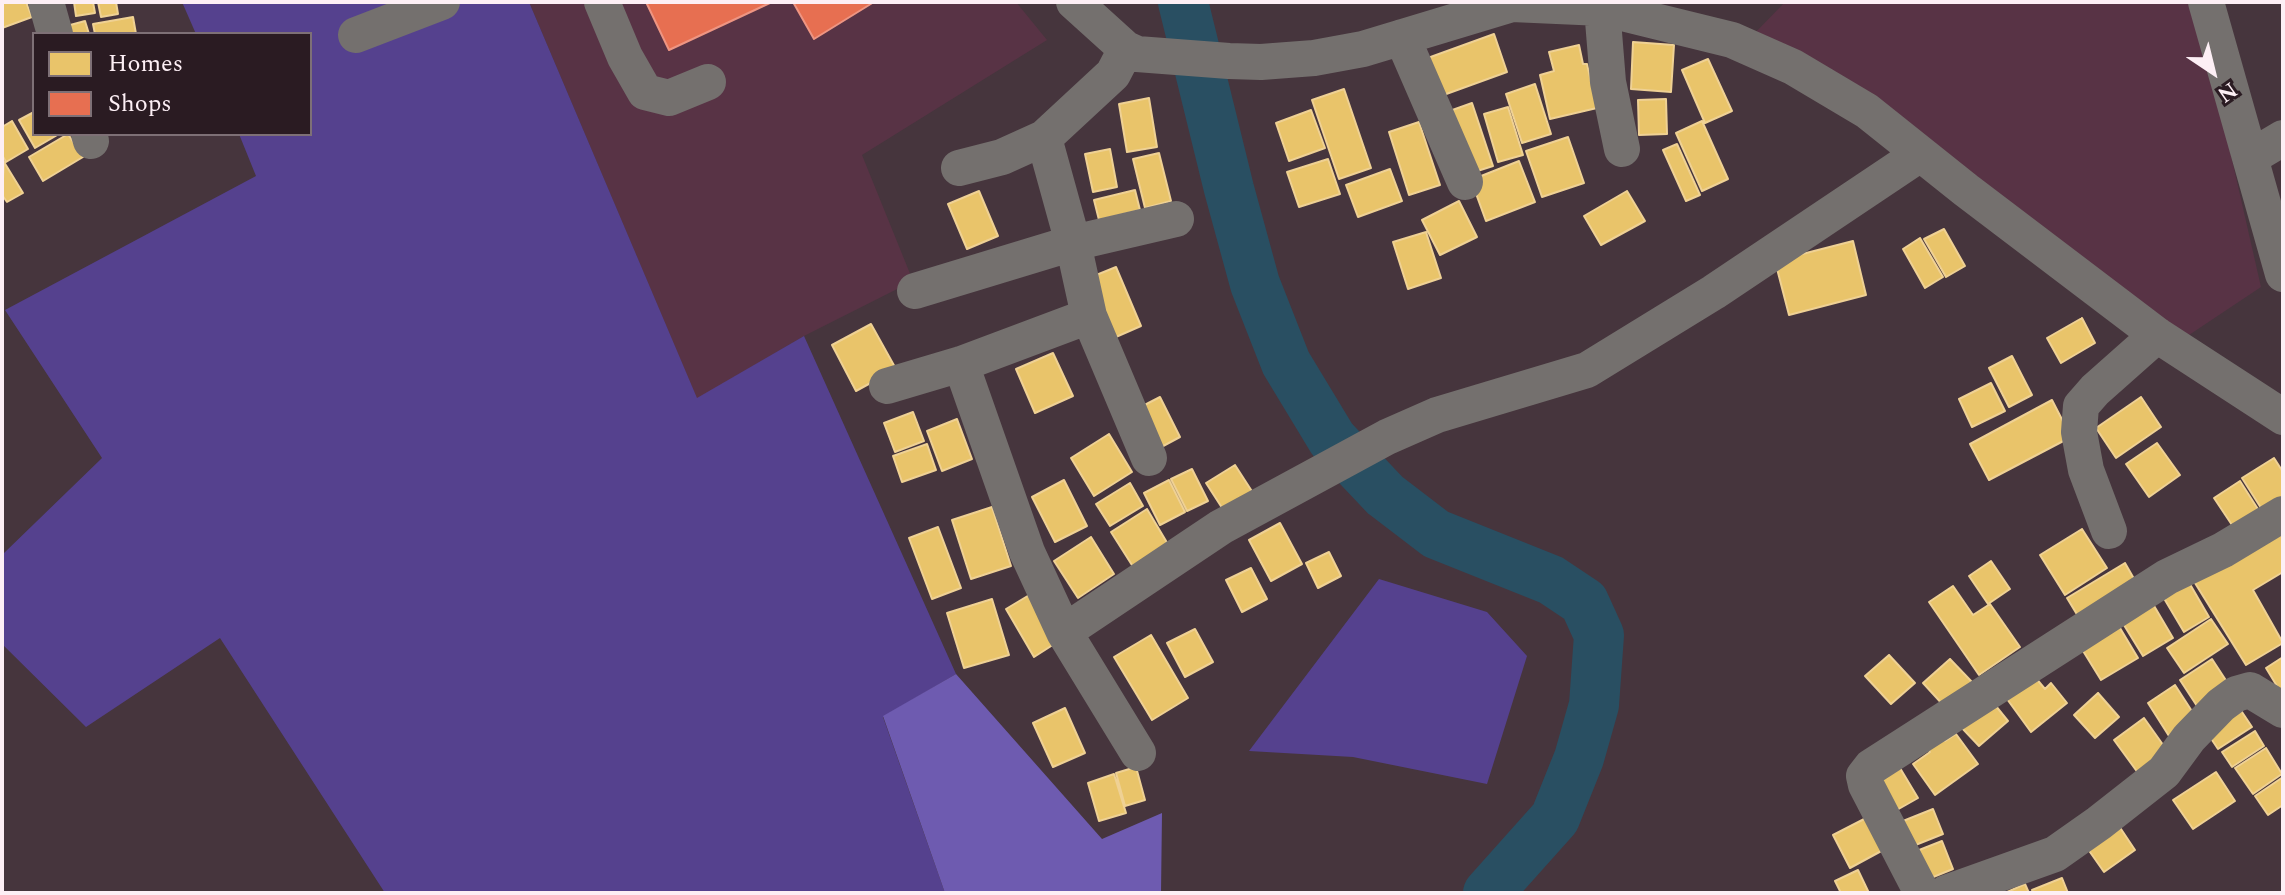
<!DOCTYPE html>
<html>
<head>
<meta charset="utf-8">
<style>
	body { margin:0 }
	#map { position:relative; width:2285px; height:895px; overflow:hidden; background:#46353d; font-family:Spectral,serif }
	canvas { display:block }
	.frame { position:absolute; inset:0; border:4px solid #fdeff5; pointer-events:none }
	.legend { position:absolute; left:32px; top:32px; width:280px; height:104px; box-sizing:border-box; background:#2a1b22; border:2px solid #7e7076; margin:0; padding:10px 14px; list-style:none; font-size:24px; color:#fdeff5 }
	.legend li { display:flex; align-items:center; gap:16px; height:40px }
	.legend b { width:40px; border:2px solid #7e7076 }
	.north { position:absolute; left:2173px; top:32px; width:80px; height:80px; -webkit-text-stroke:6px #2a1b22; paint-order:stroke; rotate:145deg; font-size:22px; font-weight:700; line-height:32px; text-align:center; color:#fdeff5 }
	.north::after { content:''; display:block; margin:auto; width:28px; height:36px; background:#fdeff5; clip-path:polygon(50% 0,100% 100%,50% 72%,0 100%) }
</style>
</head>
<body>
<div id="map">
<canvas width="2285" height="895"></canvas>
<div class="frame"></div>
<ul class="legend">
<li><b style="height:22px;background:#e9c46a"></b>Homes</li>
<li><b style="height:22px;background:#e76f51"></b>Shops</li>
</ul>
<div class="north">N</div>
</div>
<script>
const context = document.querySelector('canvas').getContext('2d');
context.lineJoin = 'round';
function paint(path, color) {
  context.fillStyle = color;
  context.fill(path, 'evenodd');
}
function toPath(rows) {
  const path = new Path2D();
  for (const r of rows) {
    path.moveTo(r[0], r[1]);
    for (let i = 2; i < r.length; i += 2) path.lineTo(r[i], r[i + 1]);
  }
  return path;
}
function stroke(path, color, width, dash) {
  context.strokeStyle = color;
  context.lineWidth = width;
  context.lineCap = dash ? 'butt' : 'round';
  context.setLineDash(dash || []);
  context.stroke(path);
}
const built = toPath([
	[529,2,1016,2,1047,40,862,155,913,281,804,336,697,399],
	[1785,2,2196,2,2261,287,2168,349,1752,36]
]);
const green = toPath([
	[182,2,529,2,697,398,804,336,956,674,883,717,945,893,385,893,220,638,86,727,2,644,2,555,102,458,5,310,256,176,239,134,310,134,310,34,196,34],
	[1379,579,1487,612,1527,656,1487,784,1353,757,1249,751]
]);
const forest = toPath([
	[956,674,1102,839,1162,813,1161,893,945,893,883,716]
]);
const homes = toPath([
	[2,2,26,2,32,17,2,28,2,2],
	[74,2,93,2,95,13,76,16,74,2],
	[98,2,116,2,118,14,101,17,98,2],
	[133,17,136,34,95,34,93,24,133,17],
	[85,21,89,34,61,34,59,28,85,21],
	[1494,34,1507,72,1438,97,1425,59,1494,34],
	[1633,42,1674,45,1671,92,1631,89,1633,42],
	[1579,45,1583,64,1587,64,1597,108,1550,119,1540,75,1554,71,1549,52,1579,45],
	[1708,59,1732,111,1705,123,1682,70,1708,59],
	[1535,84,1551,134,1522,143,1506,94,1535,84],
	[1344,89,1371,168,1339,179,1312,100,1344,89],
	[1149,98,1157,147,1127,152,1119,104,1149,98],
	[1666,99,1667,134,1639,135,1638,100,1666,99],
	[1472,103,1493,166,1465,175,1444,113,1472,103],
	[1508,107,1523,155,1498,162,1484,114,1508,107],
	[1311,110,1325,148,1289,161,1276,123,1311,110],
	[34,112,34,134,59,134,35,148,19,120,34,112],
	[12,121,28,149,6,162,2,155,2,127,12,121],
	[1702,121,1728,179,1702,191,1676,133,1702,121],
	[1419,122,1440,185,1409,195,1389,132,1419,122],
	[68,134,83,157,43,181,29,157,68,134],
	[1568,137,1584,183,1542,197,1526,151,1568,137],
	[1677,144,1700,195,1686,201,1663,150,1677,144],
	[1110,149,1117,187,1093,192,1085,154,1110,149],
	[1159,153,1171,201,1145,208,1133,159,1159,153],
	[1328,159,1340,194,1299,207,1287,172,1328,159],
	[1519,161,1535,202,1486,221,1471,180,1519,161],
	[4,162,23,193,7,202,2,195,4,162],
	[1390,169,1402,201,1358,217,1346,185,1390,169],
	[1135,190,1140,210,1099,220,1094,200,1135,190],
	[979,191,998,236,967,249,948,204,979,191],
	[1627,191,1645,221,1601,245,1584,216,1627,191],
	[1459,201,1477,237,1440,255,1422,220,1459,201],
	[1944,229,1965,266,1946,277,1924,239,1944,229],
	[1426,232,1441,278,1408,289,1393,242,1426,232],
	[1920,238,1943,277,1925,288,1903,249,1920,238],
	[1853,241,1866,295,1789,315,1775,261,1853,241],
	[1116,267,1141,326,1109,340,1084,280,1116,267],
	[2082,318,2095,343,2061,363,2047,338,2082,318],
	[871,324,896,369,856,391,832,345,871,324],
	[1053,353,1073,396,1035,413,1016,369,1053,353],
	[2012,356,2032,395,2009,407,1989,368,2012,356],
	[1991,383,2005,411,1972,427,1959,399,1991,383],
	[1160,397,1180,437,1152,452,1131,412,1160,397],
	[2141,397,2161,427,2116,458,2096,428,2141,397],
	[2052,400,2071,437,1989,480,1970,444,2052,400],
	[913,412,924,441,895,452,884,423,913,412],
	[957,419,972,459,942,471,927,431,957,419],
	[1109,434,1132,472,1094,496,1071,458,1109,434],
	[2157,443,2180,475,2149,497,2126,464,2157,443],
	[927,444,936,470,902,482,893,456,927,444],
	[2274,458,2283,472,2283,509,2268,519,2242,478,2274,458],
	[1235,465,1255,496,1226,514,1206,483,1235,465],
	[1192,469,1208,501,1187,511,1171,479,1192,469],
	[1064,480,1087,526,1055,542,1032,497,1064,480],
	[1169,480,1185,512,1160,525,1144,493,1169,480],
	[2240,481,2263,517,2238,534,2214,498,2240,481],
	[1130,483,1143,506,1110,526,1096,504,1130,483],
	[992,507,1011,566,971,579,952,520,992,507],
	[1147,509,1172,551,1137,573,1111,532,1147,509],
	[1280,523,1302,564,1271,581,1249,540,1280,523],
	[938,527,961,588,932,599,909,538,938,527],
	[2082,529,2107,568,2065,595,2040,555,2082,529],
	[2283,534,2283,572,2253,590,2283,643,2246,665,2190,575,2283,534],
	[1091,537,1114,574,1078,598,1054,561,1091,537],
	[1329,552,1341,576,1318,588,1306,563,1329,552],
	[1991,561,2010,589,1988,604,1969,576,1991,561],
	[2125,563,2141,591,2084,626,2067,598,2125,563],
	[1251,568,1267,599,1242,612,1226,580,1251,568],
	[2187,579,2209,617,2184,632,2162,595,2187,579],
	[1953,586,1973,615,1990,604,2020,647,1979,675,1929,602,1953,586],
	[1031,594,1059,641,1034,657,1006,609,1031,594],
	[992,599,1009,655,964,668,947,613,992,599],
	[2150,599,2173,638,2143,656,2119,617,2150,599],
	[2211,619,2228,644,2184,673,2167,648,2211,619],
	[2117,623,2138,658,2101,680,2080,646,2117,623],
	[1195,629,1213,662,1185,677,1167,643,1195,629],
	[1151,635,1188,698,1152,720,1114,657,1151,635],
	[1889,655,1915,683,1891,704,1865,676,1889,655],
	[2283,657,2283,696,2266,668,2283,657],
	[1950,659,1972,682,1945,707,1923,683,1950,659],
	[2212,659,2229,685,2197,706,2180,680,2212,659],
	[2035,677,2045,689,2051,683,2067,703,2031,732,2007,699,2035,677],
	[2175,685,2197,719,2169,736,2148,703,2175,685],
	[2098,693,2119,717,2095,738,2074,715,2098,693],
	[1991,700,2008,721,1979,746,1961,727,1991,700],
	[2238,706,2252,727,2218,749,2204,728,2238,706],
	[1065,708,1085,753,1053,767,1033,723,1065,708],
	[2144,718,2171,756,2141,777,2114,740,2144,718],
	[2255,731,2264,746,2232,767,2222,752,2255,731],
	[1939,733,1945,741,1956,734,1978,764,1935,795,1913,764,1930,752,1924,743,1939,733],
	[2266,748,2282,774,2253,794,2235,768,2266,748],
	[1136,767,1145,800,1125,806,1116,773,1136,767],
	[1900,768,1918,798,1888,815,1871,785,1900,768],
	[2216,772,2235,801,2193,829,2173,800,2216,772],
	[1114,774,1126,813,1099,821,1088,783,1114,774],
	[2283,777,2283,805,2268,815,2255,796,2283,777],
	[1933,809,1943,834,1913,846,1903,821,1933,809],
	[1868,817,1885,849,1850,868,1833,835,1868,817],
	[2115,820,2135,850,2104,872,2083,842,2115,820],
	[1942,841,1953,869,1921,882,1909,854,1942,841],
	[1858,870,1869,893,1841,893,1835,881,1858,870],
	[2062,878,2068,893,2033,893,2032,890,2062,878],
	[2025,884,2029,893,2005,893,2025,884]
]);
const shops = toPath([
	[646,2,772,2,669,50,646,2],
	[793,2,874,2,814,39,793,2]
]);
const river = toPath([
	[1183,2,1229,189,1255,284,1286,363,1332,439,1385,495,1436,534,1551,580,1584,602,1599,635,1594,705,1579,758,1555,818,1488,893]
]);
const minor = toPath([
	[46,2,55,34],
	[602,2,625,57,645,92,669,98,708,82],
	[1074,2,1126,49,1137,54,1229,61,1261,62,1314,58,1363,49,1512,4,1602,8,1732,40,1793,67,1867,111,1966,190,2157,335,2283,417],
	[2206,2,2283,274],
	[1602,8,1608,82,1622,149],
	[356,35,442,2],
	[1402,37,1465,182],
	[89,134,91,141],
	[1044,138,1073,243,1089,316,1149,458],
	[2251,157,2283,138],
	[959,168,1002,157,1044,138,1113,74,1126,49],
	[915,291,1073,243,1176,219],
	[961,364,1027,552,1064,632,1138,753],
	[887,386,961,364,1089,316],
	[2109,531,2086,470,2079,432,2081,406,2095,390,2157,335],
	[1064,632,1221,527,1387,437,1437,415,1587,370,1714,292,1920,154],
	[1922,893,1866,785,1864,776,1871,767,2167,577,2223,550,2283,514],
	[1946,893,2055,854,2099,823,2164,772,2189,738,2221,705,2236,694,2250,690,2283,710]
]);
paint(built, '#583345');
paint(green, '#55418e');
paint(forest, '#6e5bb0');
paint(homes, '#e9c46a');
stroke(homes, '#efd194', 2);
paint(shops, '#e76f51');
stroke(shops, '#ee9582', 2);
stroke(river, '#294f62', 50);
stroke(minor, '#74706e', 36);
</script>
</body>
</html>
